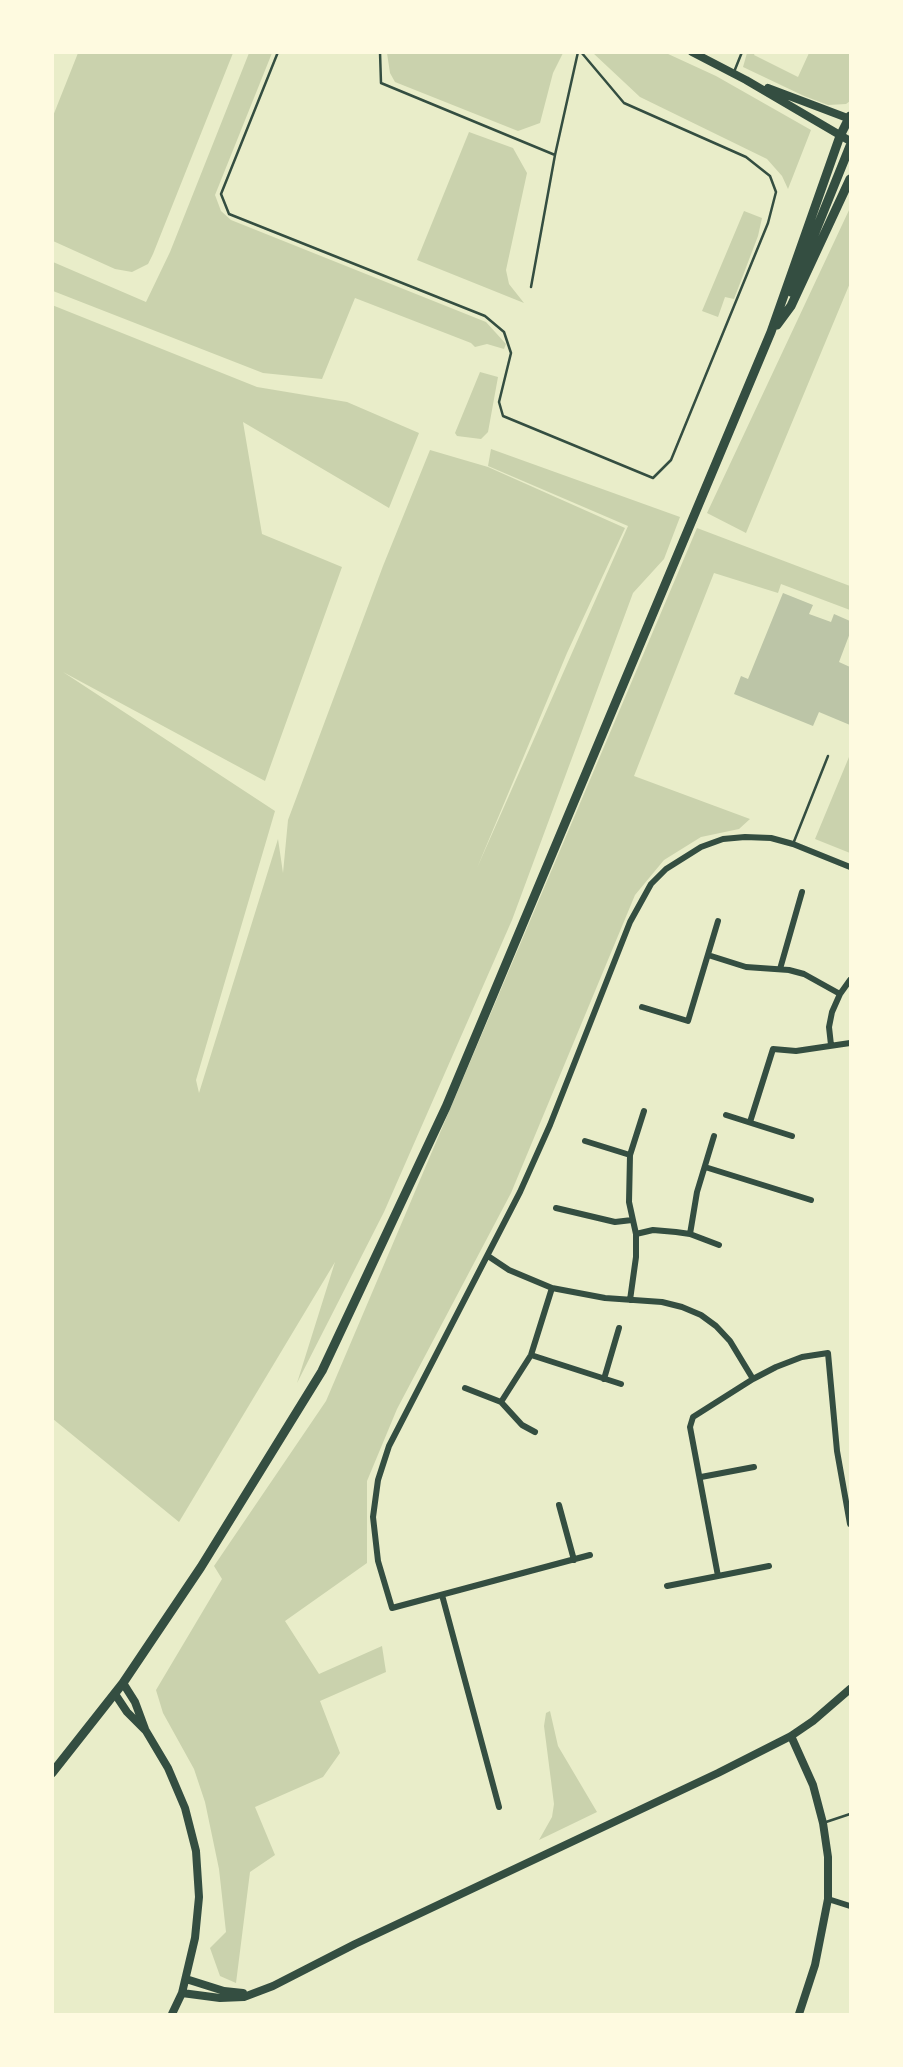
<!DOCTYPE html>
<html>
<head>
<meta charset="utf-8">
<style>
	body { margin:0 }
	#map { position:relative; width:903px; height:2067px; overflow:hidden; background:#e9edc9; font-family:Overpass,sans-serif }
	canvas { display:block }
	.frame { position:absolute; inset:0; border:54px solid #fefae0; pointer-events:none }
</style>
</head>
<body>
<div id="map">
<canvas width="903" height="2067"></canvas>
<div class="frame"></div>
</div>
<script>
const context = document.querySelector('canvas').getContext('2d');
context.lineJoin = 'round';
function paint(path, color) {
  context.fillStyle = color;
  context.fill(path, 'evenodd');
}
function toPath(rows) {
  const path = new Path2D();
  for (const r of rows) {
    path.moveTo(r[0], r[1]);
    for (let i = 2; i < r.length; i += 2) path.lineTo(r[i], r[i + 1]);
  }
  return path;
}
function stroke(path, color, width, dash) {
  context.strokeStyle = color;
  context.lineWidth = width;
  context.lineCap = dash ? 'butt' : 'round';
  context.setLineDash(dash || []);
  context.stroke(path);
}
const green = toPath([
	[78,53,233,53,153,254,148,264,132,272,115,269,53,241,53,116],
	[249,53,272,53,215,195,221,211,231,220,486,322,506,344,504,349,487,344,475,347,471,343,355,298,322,379,263,373,53,291,53,262,146,302,170,252],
	[387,53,387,52,563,53,553,73,540,123,518,131,395,82,390,73],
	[593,53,666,53,716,76,811,130,788,189,782,176,767,159,640,97],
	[747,53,755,53,754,55,798,77,809,53,850,53,850,101,846,104,828,105,804,96,743,67],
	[469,132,513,148,527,173,506,270,509,284,524,303,417,260],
	[850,208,850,283,746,533,707,513],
	[744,211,762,218,758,236,734,299,725,297,718,317,702,311],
	[52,305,257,387,347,402,419,433,389,508,243,422,262,534,342,567,265,781,63,672,275,811,196,1080,199,1093,278,839,283,873,288,820,383,566,430,450,488,467,625,528,567,653,477,868,628,526,488,466,491,449,680,517,664,559,633,593,512,920,384,1212,297,1383,335,1262,179,1522,53,1419],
	[480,372,498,377,488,432,481,439,457,436,455,433],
	[697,528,850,586,850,610,781,584,778,593,714,573,634,776,750,819,739,829,701,837,664,860,635,895,511,1193,397,1409,367,1481,367,1563,285,1621,319,1674,382,1646,386,1672,320,1701,340,1753,323,1777,255,1807,275,1855,250,1872,236,1983,220,1976,210,1948,226,1932,219,1869,205,1802,194,1769,163,1713,156,1690,222,1579,214,1566,326,1401],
	[849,757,850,757,850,853,815,839],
	[550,1711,558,1746,597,1812,539,1840,552,1817,554,1804,544,1726,546,1713]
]);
const building = toPath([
	[783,593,813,605,809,614,831,622,834,614,850,621,850,633,839,662,850,667,850,725,819,712,813,726,734,694,741,676,748,679]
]);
const service = toPath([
	[278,52,221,194,229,214,485,316,504,332,511,353,499,402,503,416,653,478,671,460,768,223,776,192,770,176,746,157,624,103,581,52],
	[380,52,381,83,555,155],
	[734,72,742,52],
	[531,287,555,155,578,52],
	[793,844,828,756],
	[826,1822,850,1814]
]);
const minor = toPath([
	[708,955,746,967,789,970,804,974,840,994],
	[780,969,802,892],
	[642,1007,688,1021,718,921],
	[831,1045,829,1027,832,1012,840,994,850,980],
	[726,1115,792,1136],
	[750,1122,773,1049,796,1051,850,1043],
	[585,1141,630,1155],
	[705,1167,811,1200],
	[556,1208,615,1222,632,1220],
	[636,1234,653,1230,676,1232,690,1234,719,1245],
	[690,1234,697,1192,714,1136],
	[488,1256,509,1270,552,1288,605,1298,662,1302,682,1307,701,1315,716,1326,730,1341,753,1379],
	[630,1300,636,1257,636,1234,629,1202,630,1155,644,1111],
	[531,1355,621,1384],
	[604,1379,619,1328],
	[465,1388,501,1402,522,1425,535,1432],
	[501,1402,531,1355,552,1288],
	[701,1477,754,1467],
	[559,1505,574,1560],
	[590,1555,392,1608,378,1561,373,1517,378,1480,389,1446,520,1192,550,1125,630,922,651,884,666,869,701,847,723,839,745,837,771,838,793,844,850,867],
	[718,1576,690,1427,693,1417,753,1379,776,1367,802,1357,828,1353,837,1451,850,1524],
	[667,1586,769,1566],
	[442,1595,499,1807],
	[828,1899,850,1906]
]);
const tertiary = toPath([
	[692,52,746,80,850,141],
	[768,88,850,119],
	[123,1683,135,1702,145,1729],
	[115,1694,127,1712,146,1731,168,1768,185,1808,196,1851,199,1897,195,1938,182,1993,172,2014],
	[791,1736,813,1785,823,1823,828,1857,828,1899,815,1965,799,2014],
	[186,1979,224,1991,243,1993],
	[182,1993,220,1998,244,1997,273,1986,355,1944,718,1773,791,1736,813,1721,850,1689]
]);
const secondary = toPath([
	[791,292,850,146],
	[777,325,791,306,850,179],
	[52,1773,123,1683,201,1567,322,1371,446,1107,771,332,840,136,850,116]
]);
paint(green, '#cad2ad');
paint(building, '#bcc5a7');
stroke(service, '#344e41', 2.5);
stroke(minor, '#344e41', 6);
stroke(tertiary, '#344e41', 8);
stroke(secondary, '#344e41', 9);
</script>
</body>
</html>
